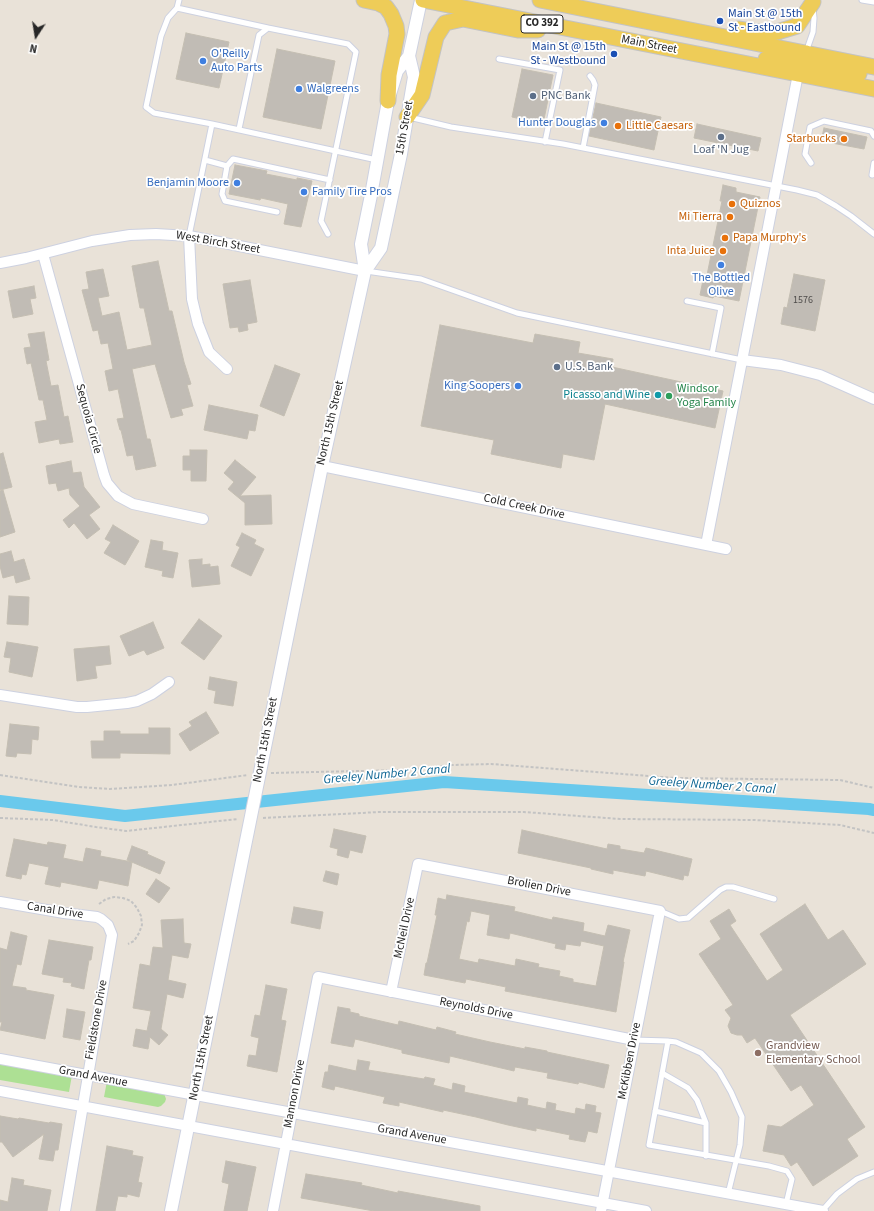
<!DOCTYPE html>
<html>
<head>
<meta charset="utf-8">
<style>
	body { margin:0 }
	#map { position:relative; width:874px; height:1211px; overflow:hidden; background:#e9e2d8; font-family:"Source Sans 3",sans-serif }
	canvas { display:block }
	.north { position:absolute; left:16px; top:16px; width:40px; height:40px; -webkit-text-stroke:3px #fff; paint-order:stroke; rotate:192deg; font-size:11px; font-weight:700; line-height:16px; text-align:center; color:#272727 }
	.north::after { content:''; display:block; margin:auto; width:14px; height:18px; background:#272727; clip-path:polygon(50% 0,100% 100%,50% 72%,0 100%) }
</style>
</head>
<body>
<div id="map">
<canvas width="874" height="1211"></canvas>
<div class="north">N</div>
</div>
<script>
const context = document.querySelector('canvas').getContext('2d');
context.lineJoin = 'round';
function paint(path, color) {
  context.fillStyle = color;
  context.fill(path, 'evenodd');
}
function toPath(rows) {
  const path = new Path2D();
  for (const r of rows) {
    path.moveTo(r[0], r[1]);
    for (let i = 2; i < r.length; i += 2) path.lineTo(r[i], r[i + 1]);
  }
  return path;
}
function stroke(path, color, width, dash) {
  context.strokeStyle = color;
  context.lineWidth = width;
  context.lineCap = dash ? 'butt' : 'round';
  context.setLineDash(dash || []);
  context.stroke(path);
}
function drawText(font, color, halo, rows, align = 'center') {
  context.font = font + ' "Source Sans 3",sans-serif';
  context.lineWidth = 3.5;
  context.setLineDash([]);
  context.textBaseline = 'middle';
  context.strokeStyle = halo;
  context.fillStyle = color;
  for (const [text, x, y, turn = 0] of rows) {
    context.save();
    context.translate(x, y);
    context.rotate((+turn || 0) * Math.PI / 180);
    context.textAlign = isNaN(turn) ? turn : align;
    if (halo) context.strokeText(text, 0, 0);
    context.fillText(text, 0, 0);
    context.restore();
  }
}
const green = toPath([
	[0,1063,72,1075,69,1092,0,1080],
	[107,1081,164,1093,166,1099,165,1102,161,1106,158,1107,104,1097]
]);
const canal = toPath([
	[0,801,125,816,444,782,869,809,874,810]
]);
const building = toPath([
	[186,33,229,42,219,88,176,79,186,33],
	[277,49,335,61,321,129,263,117,277,49],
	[522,69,553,75,543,124,512,117,522,69],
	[596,103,661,117,654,150,589,136,596,103],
	[697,124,761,138,758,151,694,138,697,124],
	[824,128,867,137,864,149,821,141,824,128],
	[235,165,267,171,266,174,297,180,297,178,312,181,301,227,284,224,288,204,261,198,260,200,229,194,235,165],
	[723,185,736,188,736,192,760,197,739,301,714,296,713,298,700,295,703,280,706,280,722,201,720,201,723,185],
	[158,261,169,311,172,311,184,362,191,384,187,385,193,406,181,409,183,415,171,418,155,364,132,369,147,439,150,439,156,466,136,470,133,455,127,456,121,430,120,430,117,419,124,418,118,389,109,391,105,371,113,369,108,343,101,344,98,330,93,331,82,290,89,289,86,272,103,269,109,296,98,298,102,316,119,312,127,350,152,345,144,308,140,308,132,266,158,261],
	[794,274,825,280,815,331,781,324,784,307,787,308,794,274],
	[250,280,257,322,247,324,248,330,239,332,238,327,230,328,223,284,250,280],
	[34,286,36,298,30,299,33,314,13,318,8,291,34,286],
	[440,325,533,343,535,334,580,342,578,353,613,359,612,367,723,391,715,428,605,404,594,460,563,454,561,468,491,454,494,440,421,426,440,325],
	[44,332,49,360,46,361,51,386,58,385,64,417,68,416,73,442,60,444,59,439,39,443,35,422,47,420,43,400,39,400,31,363,27,364,24,348,31,347,28,334,44,332],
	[275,365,300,374,284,416,260,406,275,365],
	[209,405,258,415,255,431,249,430,247,439,204,430,209,405],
	[190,450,207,450,206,481,191,481,191,470,183,470,183,456,190,456,190,450],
	[3,453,12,487,0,490,0,454,3,453],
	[235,460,256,477,240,496,271,495,272,524,245,525,245,503,228,489,234,482,224,473,235,460],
	[71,461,73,473,81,472,84,487,100,507,89,515,100,529,87,539,74,523,69,528,63,520,80,506,70,495,69,488,58,491,56,483,49,484,46,466,71,461],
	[3,490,15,532,0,537,0,491,3,490],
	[113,525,139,541,125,565,104,553,111,542,105,539,113,525],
	[242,533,256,540,254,544,264,549,251,576,231,566,240,547,236,545,242,533],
	[151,540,163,542,162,550,178,553,173,578,162,576,163,571,145,567,151,540],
	[11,551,14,562,24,559,30,579,16,583,14,575,3,578,0,566,0,554,11,551],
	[202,559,202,565,210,564,210,567,218,566,220,584,192,587,189,560,202,559],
	[9,596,29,597,28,625,7,624,9,596],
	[199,619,222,636,204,660,181,643,199,619],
	[153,622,164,648,147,655,144,650,129,656,120,636,153,622],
	[7,642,38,647,32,677,9,672,11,658,4,657,7,642],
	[109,646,111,664,95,666,97,678,77,681,74,649,109,646],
	[210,677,237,682,233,706,214,703,216,691,208,689,210,677],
	[206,712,219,733,190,751,179,734,192,726,189,722,206,712],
	[10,724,39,727,38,740,32,739,31,754,17,753,16,757,6,756,10,724],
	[149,728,170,728,170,754,120,753,120,758,92,758,91,741,104,741,104,731,120,731,120,734,149,734,149,728],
	[334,829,366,836,362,853,350,850,348,858,337,855,338,849,330,847,334,829],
	[522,830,607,849,608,844,620,846,620,849,644,853,646,848,692,859,688,876,684,875,683,880,646,871,645,876,613,870,613,874,591,869,591,868,518,853,522,830],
	[14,839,47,845,48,842,66,845,63,858,83,862,86,848,101,851,100,856,132,862,128,886,99,880,97,889,61,882,60,887,45,884,49,867,29,863,26,875,22,874,21,879,6,876,14,839],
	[132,846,148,852,147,854,165,862,160,874,127,860,132,846],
	[326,871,339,874,337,885,323,881,326,871],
	[156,879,170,888,159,903,146,894,156,879],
	[447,895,515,907,514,911,552,920,553,917,584,923,583,931,605,936,608,925,630,930,623,962,624,962,616,1012,505,991,506,987,466,979,465,983,424,975,426,963,427,963,437,915,435,915,438,898,446,900,447,895],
	[471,911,490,915,487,935,509,939,510,933,556,944,555,948,565,950,566,944,580,946,581,941,604,946,596,986,573,982,573,979,559,976,560,971,538,967,539,964,516,959,515,966,479,959,478,963,459,959,467,921,469,922,471,911],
	[805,904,828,940,843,930,866,964,790,1015,865,1127,847,1139,858,1156,813,1186,797,1162,791,1166,784,1155,763,1151,768,1125,781,1127,814,1105,801,1085,791,1091,755,1038,747,1043,742,1035,737,1035,731,1033,728,1026,731,1018,725,1010,733,1005,699,954,721,939,710,921,729,909,736,921,730,925,767,981,783,970,760,934,805,904],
	[294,907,323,912,320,929,291,923,294,907],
	[183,919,184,943,191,944,188,958,172,955,168,980,186,984,183,998,167,994,161,1029,168,1035,159,1045,150,1037,148,1049,133,1046,136,1029,147,1031,151,1011,133,1008,140,964,150,966,153,947,163,948,161,920,183,919],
	[11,932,27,936,21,965,17,964,12,986,26,988,26,990,54,995,45,1039,0,1030,2,1022,0,1022,0,948,7,950,11,932],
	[49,940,93,947,91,960,89,960,84,989,71,986,72,983,63,982,64,978,42,974,49,940],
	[266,985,287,989,281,1020,286,1021,277,1072,247,1066,249,1055,256,1056,259,1038,251,1036,255,1015,260,1016,266,985],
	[338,1007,350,1009,350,1012,359,1014,359,1016,398,1025,399,1021,436,1030,437,1027,456,1032,455,1034,490,1042,525,1049,525,1047,547,1051,547,1052,609,1065,604,1088,579,1082,578,1084,547,1078,548,1073,515,1067,514,1071,450,1056,449,1063,402,1053,402,1050,355,1039,353,1047,331,1043,338,1007],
	[67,1009,85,1012,80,1040,63,1037,67,1009],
	[358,1060,370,1062,368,1070,424,1079,425,1077,435,1079,433,1085,452,1090,453,1083,465,1086,464,1092,517,1103,518,1097,528,1099,527,1105,546,1109,547,1102,556,1104,555,1110,575,1114,576,1108,585,1110,586,1104,596,1106,595,1112,601,1113,597,1133,588,1131,585,1142,569,1139,570,1135,536,1128,536,1131,508,1125,476,1117,443,1110,443,1112,399,1102,399,1106,383,1103,385,1097,335,1086,334,1090,322,1087,325,1072,328,1072,329,1065,356,1071,358,1060],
	[0,1116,18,1119,19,1118,49,1123,50,1122,62,1124,58,1150,55,1150,53,1161,39,1159,44,1134,13,1157,2,1142,0,1142,0,1116],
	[107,1146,133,1151,132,1155,143,1157,138,1182,142,1183,139,1197,127,1194,127,1197,118,1196,115,1211,96,1211,107,1146],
	[226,1161,256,1167,247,1211,224,1211,229,1184,222,1182,226,1161],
	[306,1174,362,1183,361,1185,398,1193,398,1191,480,1206,480,1211,374,1211,301,1198,306,1174],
	[12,1178,24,1180,23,1185,51,1190,47,1211,0,1211,0,1200,8,1202,12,1178]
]);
const path = toPath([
	[271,773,404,770,452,765,491,764,675,778,840,780,874,788],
	[0,775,79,787,110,789,172,785,248,775],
	[0,818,53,820,96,827,126,831,238,819],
	[263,818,380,812,524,812,620,819,755,820,840,825,874,833],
	[99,904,106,899,114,897,123,898,131,901,137,908,141,916,142,925,139,933,134,941,128,944]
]);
const service = toPath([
	[179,0,177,8,268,28],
	[862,0,874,2],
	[177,8,168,18,161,36,146,107,154,113,212,124],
	[806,52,813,32,814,18,813,9],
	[499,59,560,70,545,142],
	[409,117,451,127,563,144,797,190,817,195,836,206,851,216,874,234],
	[239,129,259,35,268,28,348,44,356,52,321,221,328,234],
	[583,148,595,85,593,80,590,76],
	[205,160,227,166,222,194,225,201,277,212],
	[811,163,805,154,810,127,824,121,871,131,874,136],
	[227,166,233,159,330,180],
	[872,175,874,163],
	[189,236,212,124,377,160],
	[366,271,421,279,517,313,742,360],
	[687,301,721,308,712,354],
	[660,911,679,919,688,918,720,890,726,887,733,887,774,899],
	[634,1040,668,1041,676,1042,701,1053,719,1071,731,1092,742,1117,740,1145,728,1194],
	[668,1041,649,1145,769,1166,787,1171,792,1179,786,1204],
	[662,1073,688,1088,697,1100,706,1123,706,1156],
	[655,1111,706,1123],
	[822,1211,837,1194,857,1179,874,1172]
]);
const minor = toPath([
	[189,236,192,299,198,324,209,352,227,369],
	[43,254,104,475,107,483,118,496,133,504,203,519],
	[0,263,26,258,92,241,130,235,156,234,189,236,365,271],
	[742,360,781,365,820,375,874,399],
	[322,466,726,549],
	[706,545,798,74],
	[0,695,77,707,87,707,127,703,137,701,152,694,169,682],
	[0,902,64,913,97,917,101,919,108,925,112,935,65,1211],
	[391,992,418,864,660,911,601,1211],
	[0,1059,823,1211],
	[0,1091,646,1211],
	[273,1211,318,977,634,1040]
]);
const tertiary = toPath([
	[365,271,381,248,401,154,414,77,409,56],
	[171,1211,322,466,365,271,361,244,371,195,388,101,397,71,409,56,421,0]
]);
const primary = toPath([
	[364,0,378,3,386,7,391,14,396,26,397,34,389,75,388,101],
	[423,0,874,89],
	[540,0,874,67],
	[738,29,764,33,777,32,797,26,813,2],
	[766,59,790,61,796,60,806,53],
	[798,74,799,70,805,66,810,66,859,74],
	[407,117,422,95,436,37,445,23,463,19,518,30,538,30]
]);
const markers = [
	[720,21,4,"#1a4fb4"],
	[614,54,4,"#1a4fb4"],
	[203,61,4,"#3f7fe0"],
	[299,89,4,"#3f7fe0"],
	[533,96,4,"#5c6f8a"],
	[604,123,4,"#3f7fe0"],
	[618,126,4,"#e8710a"],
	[721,137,4,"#5c6f8a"],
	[844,139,4,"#e8710a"],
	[237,183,4,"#3f7fe0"],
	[304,192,4,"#3f7fe0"],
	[732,204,4,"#e8710a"],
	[730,217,4,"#e8710a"],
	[725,238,4,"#e8710a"],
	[723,251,4,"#e8710a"],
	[721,265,4,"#3f7fe0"],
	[557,367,4,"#5c6f8a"],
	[518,386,4,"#3f7fe0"],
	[658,395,4,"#0f9aa8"],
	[669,396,4,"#2e9e5b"],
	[758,1053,4,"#8d6e63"]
];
const numberNames = [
	["1576",803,301]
];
const shields = [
	[542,24,42]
];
const shieldNames = [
	["CO 392",542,24]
];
const transitNames = [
	["Main St @ 15th",728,14],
	["St - Eastbound",728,28],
	["Main St @ 15th",606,47,"right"],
	["St - Westbound",606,61,"right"]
];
const streetNames = [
	["Main Street",649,45,11],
	["15th Street",405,128,-80],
	["West Birch Street",218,243,10],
	["Sequoia Circle",88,419,75],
	["North 15th Street",331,423,-77],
	["Cold Creek Drive",524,507,12],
	["North 15th Street",266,740,-79],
	["Brolien Drive",539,887,11],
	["Canal Drive",55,911,9],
	["McNeil Drive",405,928,-78],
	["Reynolds Drive",476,1009,11],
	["Fieldstone Drive",97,1020,-80],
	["North 15th Street",202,1058,-79],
	["McKibben Drive",630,1061,-79],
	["Grand Avenue",93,1077,11],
	["Mannon Drive",295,1094,-79],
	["Grand Avenue",412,1135,10]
];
const shopNames = [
	["O'Reilly",211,54],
	["Auto Parts",211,68],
	["Walgreens",307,89],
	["Hunter Douglas",596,123,"right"],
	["Benjamin Moore",229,183,"right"],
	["Family Tire Pros",312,192],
	["The Bottled",721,278,"center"],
	["Olive",721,292,"center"],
	["King Soopers",510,386,"right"]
];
const serviceNames = [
	["PNC Bank",541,96],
	["Loaf 'N Jug",721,150,"center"],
	["U.S. Bank",565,367]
];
const foodNames = [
	["Little Caesars",626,126],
	["Starbucks",836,139,"right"],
	["Quiznos",740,204],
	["Mi Tierra",722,217,"right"],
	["Papa Murphy's",733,238],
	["Inta Juice",715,251,"right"]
];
const leisureNames = [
	["Windsor",677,389],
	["Yoga Family",677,403]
];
const cultureNames = [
	["Picasso and Wine",650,395]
];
const educationNames = [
	["Grandview",766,1046],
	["Elementary School",766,1060]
];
const waterNames = [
	["Greeley Number 2 Canal",387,775,-5],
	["Greeley Number 2 Canal",712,786,4]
];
paint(green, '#ade094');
stroke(canal, '#6ac9ec', 12);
paint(building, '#c1bcb5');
stroke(building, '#c4beb2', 1);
stroke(service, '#cdd1e0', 7);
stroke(minor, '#cdd1e0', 12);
stroke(tertiary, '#cdd1e0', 14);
stroke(primary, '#c3c3c3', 17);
stroke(path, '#c3c3c3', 2, [3, 2]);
stroke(service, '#fff', 5);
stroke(minor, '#fff', 10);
stroke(tertiary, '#fff', 12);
stroke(primary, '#eecc58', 15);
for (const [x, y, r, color] of markers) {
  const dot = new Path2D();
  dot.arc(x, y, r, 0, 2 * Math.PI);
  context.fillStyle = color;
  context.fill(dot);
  stroke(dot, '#fff', 1.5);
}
drawText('10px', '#4e4c4a', null, numberNames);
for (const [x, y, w] of shields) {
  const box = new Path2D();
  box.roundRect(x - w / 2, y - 9, w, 18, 3);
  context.fillStyle = '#fff';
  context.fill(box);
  stroke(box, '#272727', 1);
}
drawText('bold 11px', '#272727', null, shieldNames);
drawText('12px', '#164399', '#fff', transitNames, 'left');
drawText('12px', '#272727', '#fff', streetNames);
drawText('12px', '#366cbe', '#fff', shopNames, 'left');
drawText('12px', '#4e5e75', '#fff', serviceNames, 'left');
drawText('12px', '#c56008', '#fff', foodNames, 'left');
drawText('12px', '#27864d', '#fff', leisureNames, 'left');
drawText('12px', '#0d838f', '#fff', cultureNames, 'right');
drawText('12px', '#785e54', '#fff', educationNames, 'left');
drawText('italic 13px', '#0e6593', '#fff', waterNames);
</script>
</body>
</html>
